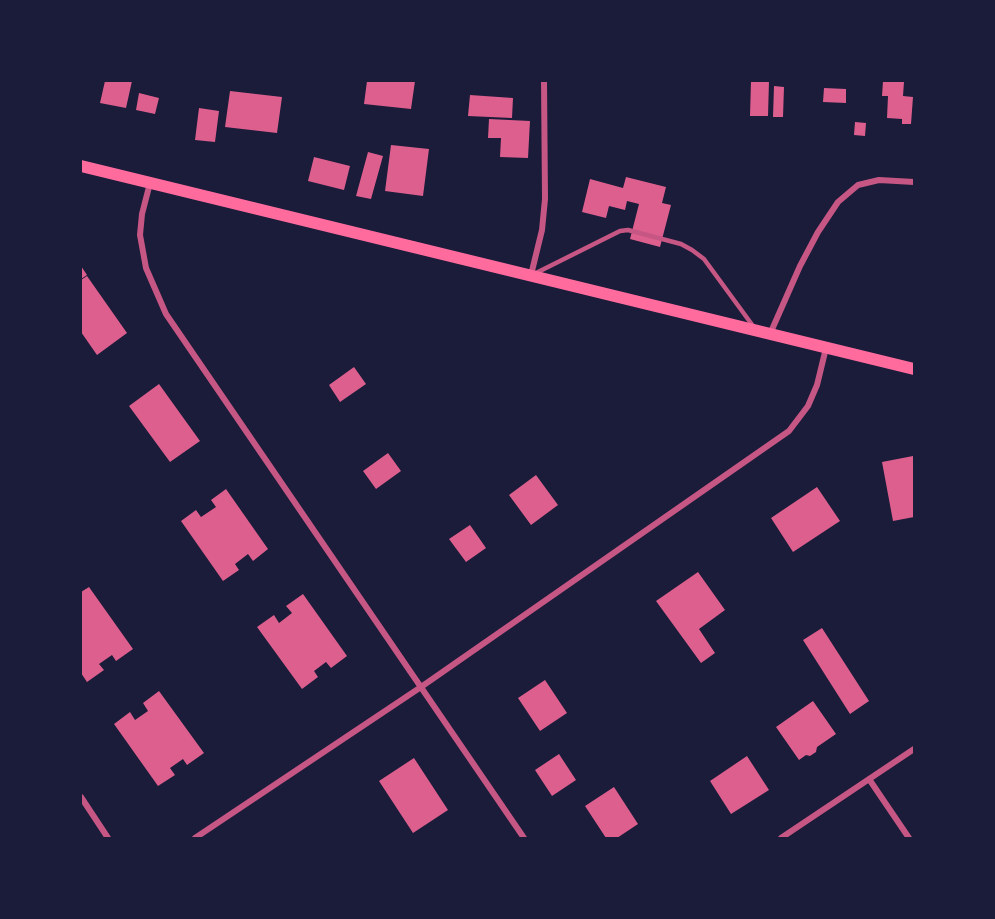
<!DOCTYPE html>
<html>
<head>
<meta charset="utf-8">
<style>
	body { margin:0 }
	#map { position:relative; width:995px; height:919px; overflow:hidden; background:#1b1b3a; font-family:Commissioner,sans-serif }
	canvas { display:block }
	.frame { position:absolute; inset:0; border:82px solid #1b1b3a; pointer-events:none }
</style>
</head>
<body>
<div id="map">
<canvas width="995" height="919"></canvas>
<div class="frame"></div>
</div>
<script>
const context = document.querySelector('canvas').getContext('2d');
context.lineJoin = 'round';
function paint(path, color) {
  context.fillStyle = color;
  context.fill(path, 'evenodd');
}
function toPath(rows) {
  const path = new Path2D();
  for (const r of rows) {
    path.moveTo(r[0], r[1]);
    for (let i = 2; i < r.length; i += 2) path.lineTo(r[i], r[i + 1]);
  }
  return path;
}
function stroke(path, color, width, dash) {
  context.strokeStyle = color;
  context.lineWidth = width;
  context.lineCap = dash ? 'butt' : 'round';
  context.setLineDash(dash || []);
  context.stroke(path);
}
const building = toPath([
	[105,81,132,81,126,108,100,103],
	[367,81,415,81,411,109,364,104],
	[751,81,769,81,768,116,750,116],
	[883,81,904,82,903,96,913,97,911,124,902,124,902,119,887,118,888,96,882,96],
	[774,86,784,87,783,117,773,117],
	[824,88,846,89,846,103,823,102],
	[230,91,282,97,277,133,225,127],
	[139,93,159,98,155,114,136,110],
	[470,95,513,98,512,118,468,116],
	[199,108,219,111,215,142,195,140],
	[489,119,530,121,528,158,500,157,501,138,488,138],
	[855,122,866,123,865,136,854,135],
	[391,145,429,149,423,196,385,191],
	[368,152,383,156,371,199,356,196],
	[314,157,350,166,344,190,308,181],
	[626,177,666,187,662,203,671,205,660,247,630,239,639,204,627,201,625,210,609,206,606,218,582,212,590,179,623,188],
	[81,266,87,275,81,279],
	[87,276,127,333,97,355,81,332,81,280],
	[354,367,366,384,340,402,329,385],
	[159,384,200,441,170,462,129,406],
	[388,453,401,471,376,489,363,471],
	[913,456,914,517,893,521,882,462],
	[536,475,558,505,531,525,509,495],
	[817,487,840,521,793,552,771,518],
	[226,489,268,549,253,561,248,554,235,564,239,570,223,581,181,521,196,510,201,517,216,507,211,500],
	[470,525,486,548,466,562,449,539],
	[698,572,725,610,699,629,715,653,701,663,656,601],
	[89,587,133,649,116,661,112,655,99,664,104,670,87,682,81,673,81,592],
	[303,594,347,656,331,668,326,662,314,671,318,677,302,689,257,627,274,615,279,623,292,613,286,606],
	[822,628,869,701,850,714,803,640],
	[545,680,567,713,540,731,518,698],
	[159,691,204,753,187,765,183,759,170,768,175,775,158,786,114,724,130,712,135,720,148,711,143,703],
	[813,701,836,734,817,747,816,752,810,756,806,755,799,760,776,727],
	[559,754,576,780,552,796,535,770],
	[747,756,769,790,731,814,710,781],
	[414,758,448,810,413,833,379,781],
	[614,787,638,824,617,838,606,838,585,806]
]);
const service = toPath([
	[536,273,620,231,628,230,681,244,692,250,704,259,753,326]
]);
const minor = toPath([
	[150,183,142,214,140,235,146,268,166,314,524,838],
	[531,275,542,230,545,199,544,81],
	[770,334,800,266,818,232,838,202,858,185,879,180,914,182],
	[869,779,909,838],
	[81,797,108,838],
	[195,838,421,687,789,431,808,406,817,385,826,348],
	[781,838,914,749]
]);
const secondary = toPath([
	[81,166,914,369]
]);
paint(building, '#dd5f8e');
stroke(service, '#c65784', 4.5);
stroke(minor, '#c65784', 6);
stroke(secondary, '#ff6b9d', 12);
</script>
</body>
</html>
